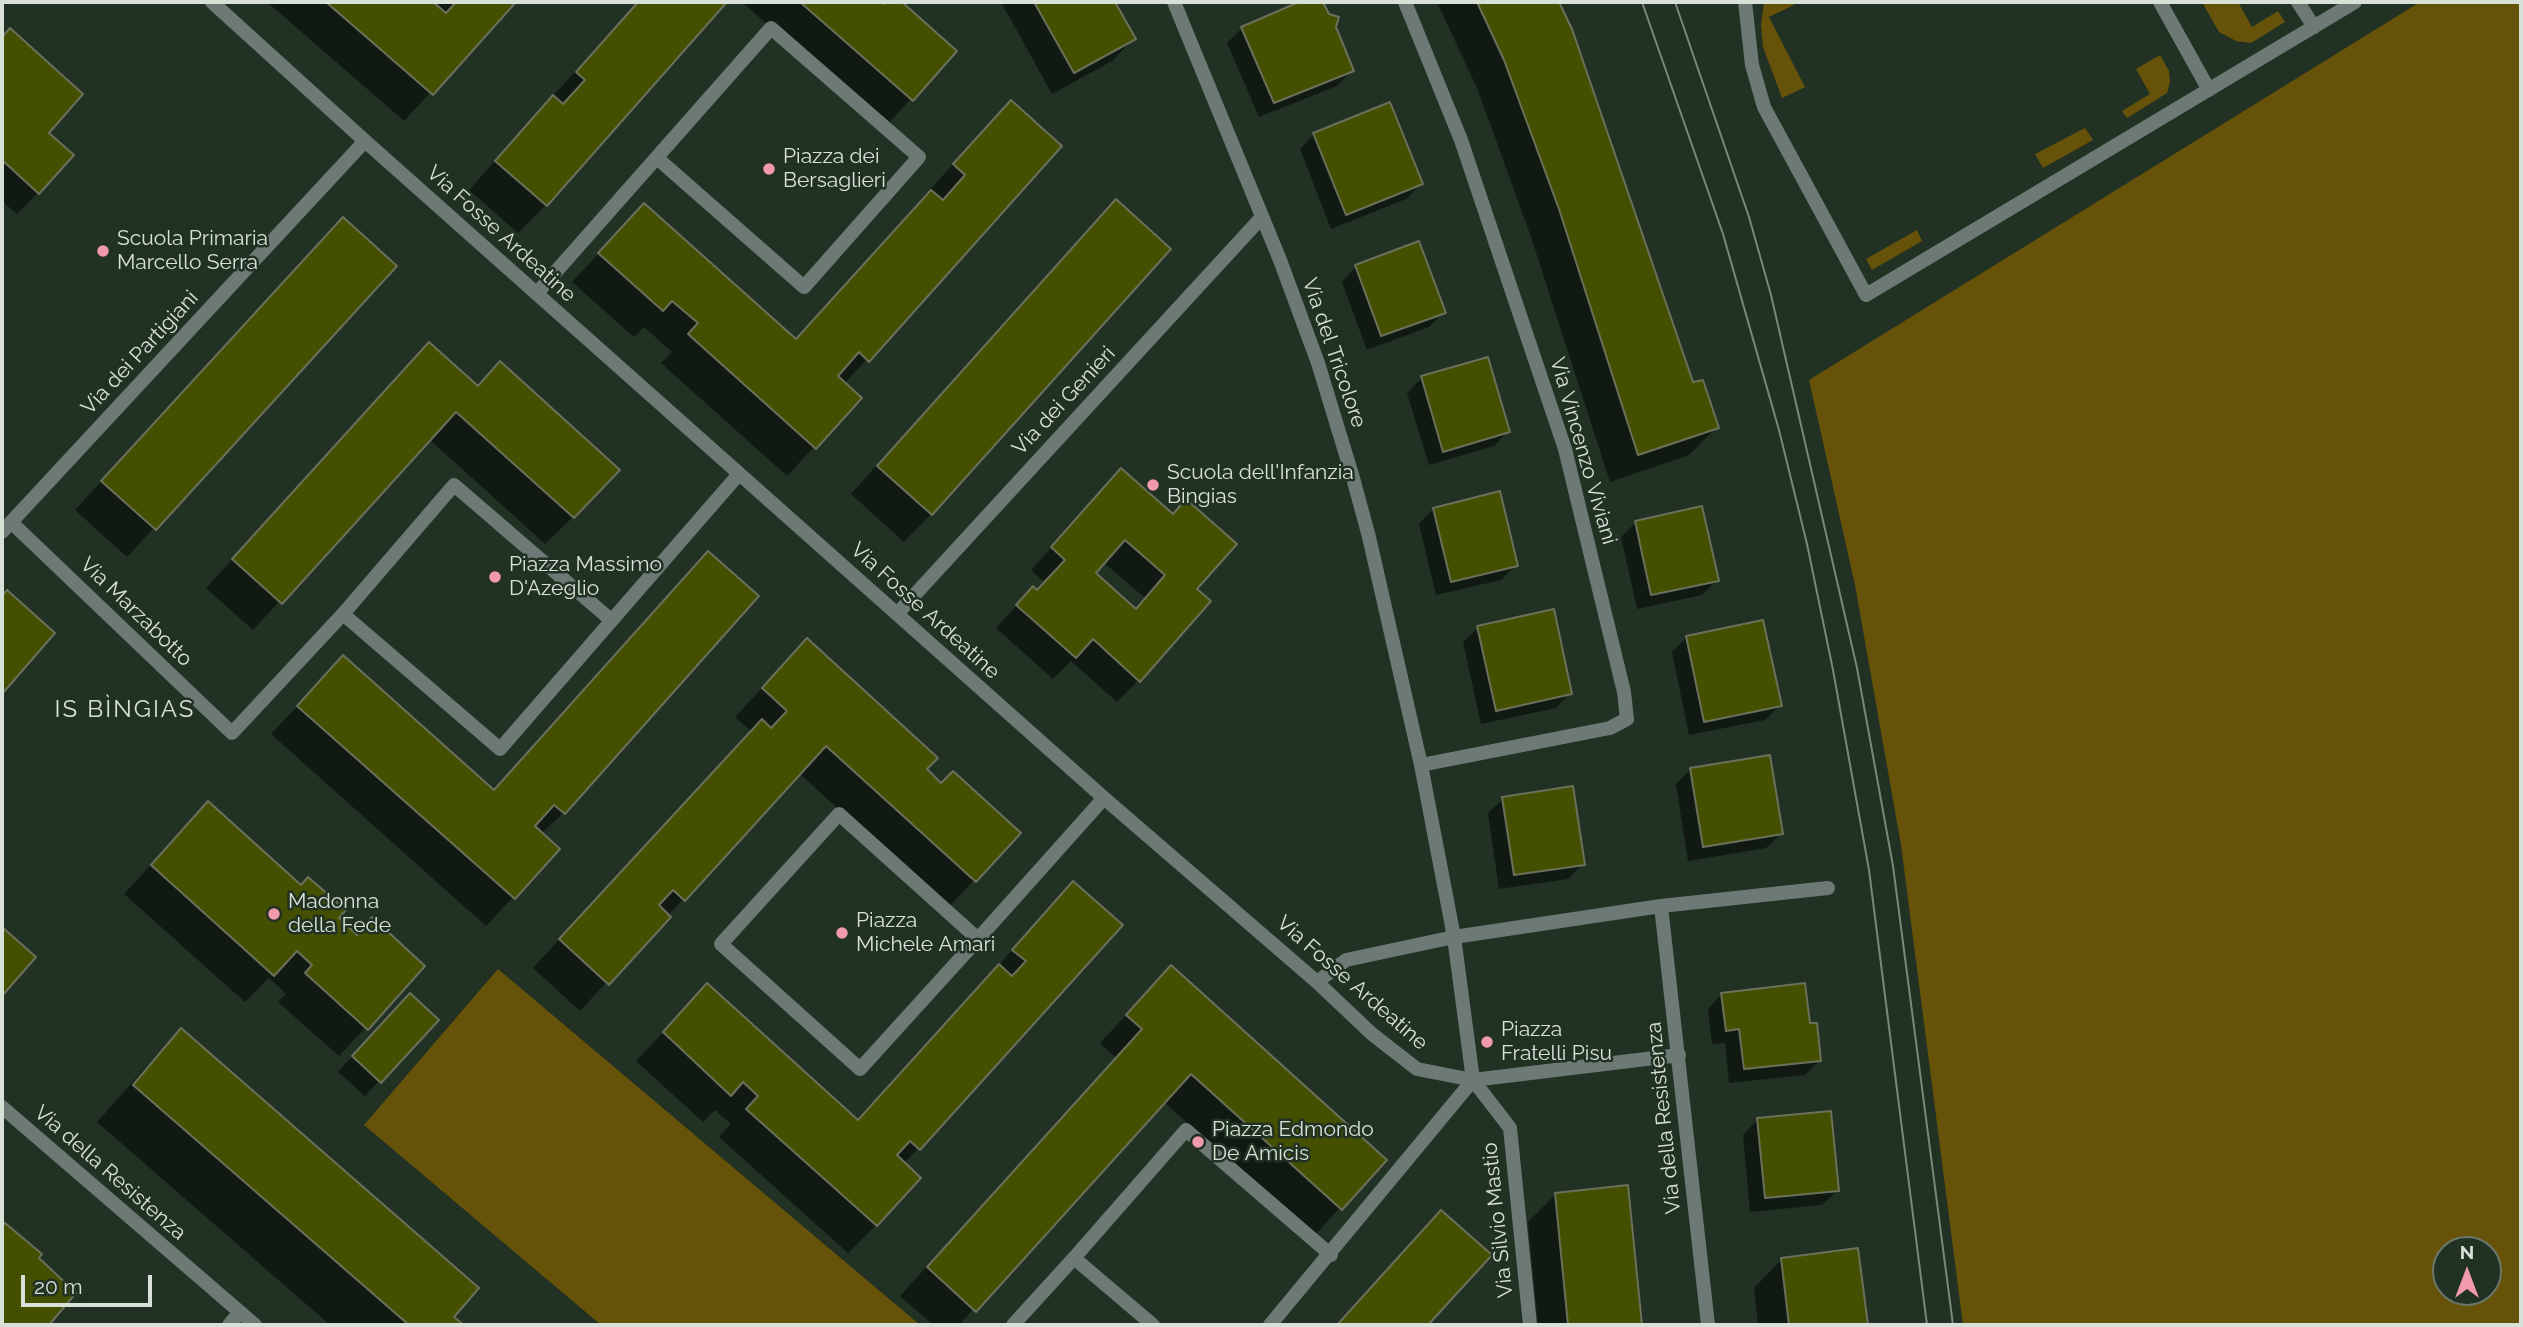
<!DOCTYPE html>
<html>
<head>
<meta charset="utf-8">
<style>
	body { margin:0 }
	#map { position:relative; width:2523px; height:1327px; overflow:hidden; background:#213123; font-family:Raleway,sans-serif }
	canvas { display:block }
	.frame { position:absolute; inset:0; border:4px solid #d7e1d7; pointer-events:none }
	.north { position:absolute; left:2432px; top:1236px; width:70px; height:70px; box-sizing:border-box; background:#213123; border:2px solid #6a776b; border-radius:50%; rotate:0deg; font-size:19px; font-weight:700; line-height:28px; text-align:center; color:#d7e1d7 }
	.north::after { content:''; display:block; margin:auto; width:24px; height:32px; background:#f29aad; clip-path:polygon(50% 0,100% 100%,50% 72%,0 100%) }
	.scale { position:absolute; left:21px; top:1275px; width:131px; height:32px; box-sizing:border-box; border:4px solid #d7e1d7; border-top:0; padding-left:9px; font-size:21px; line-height:24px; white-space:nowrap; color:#d7e1d7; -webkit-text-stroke:5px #213123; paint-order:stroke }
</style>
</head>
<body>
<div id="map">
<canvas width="2523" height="1327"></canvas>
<div class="frame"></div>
<div class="north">N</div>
<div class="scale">20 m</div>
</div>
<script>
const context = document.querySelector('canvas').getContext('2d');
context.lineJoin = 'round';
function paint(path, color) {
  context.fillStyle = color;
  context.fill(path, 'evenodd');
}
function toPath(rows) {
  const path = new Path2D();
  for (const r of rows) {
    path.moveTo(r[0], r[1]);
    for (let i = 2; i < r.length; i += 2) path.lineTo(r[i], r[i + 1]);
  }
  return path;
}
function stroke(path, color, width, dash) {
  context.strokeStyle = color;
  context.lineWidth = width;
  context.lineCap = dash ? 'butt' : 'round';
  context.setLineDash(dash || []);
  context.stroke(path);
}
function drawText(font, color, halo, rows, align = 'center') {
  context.font = font + ' Raleway,sans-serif';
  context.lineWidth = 5;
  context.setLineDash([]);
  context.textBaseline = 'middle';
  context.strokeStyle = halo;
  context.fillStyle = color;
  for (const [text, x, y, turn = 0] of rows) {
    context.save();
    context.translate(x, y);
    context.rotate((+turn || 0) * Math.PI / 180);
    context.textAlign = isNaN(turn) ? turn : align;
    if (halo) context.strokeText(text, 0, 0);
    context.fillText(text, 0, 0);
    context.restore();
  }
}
const green = toPath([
	[1764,2,1792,2,1794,5,1769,17,1805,87,1782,98,1763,47,1761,25],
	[2202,2,2238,2,2252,27,2278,11,2285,22,2251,43,2236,41,2219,32],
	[2420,2,2521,2,2521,1325,1963,1325,1901,845,1855,585,1809,380],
	[2488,1250,2488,1292,2446,1292,2446,1250],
	[2160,55,2169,71,2170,82,2167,93,2127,118,2122,111,2150,94,2136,69],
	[2085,128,2093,140,2043,168,2035,154],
	[1917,230,1922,241,1872,270,1866,259],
	[498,969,920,1325,601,1325,364,1125]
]);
const shadow = toPath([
	[267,2,514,2,404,121],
	[637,2,725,2,546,205,518,233,469,190],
	[742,2,878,2,883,6,887,2,899,2,955,51,884,128],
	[1001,2,1113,2,1133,39,1112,61,1052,94],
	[1304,2,1321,2,1352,71,1337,86,1259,117,1227,43,1242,28],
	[1437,2,1557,2,1570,30,1691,384,1717,427,1689,455,1610,482,1531,237,1477,88],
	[10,31,46,133,38,193,17,214,2,201,2,39],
	[984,130,1060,147,844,384,860,398,787,476,661,363,672,352,644,327,634,337,572,282,644,205,794,340,929,194,927,193],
	[1314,134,1421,184,1406,199,1331,229,1300,149],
	[1116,201,931,514,904,542,851,494,1088,229],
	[343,219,395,266,127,557,75,510],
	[1356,267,1444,312,1429,327,1367,350,1342,282],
	[429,345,476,387,500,364,573,517,545,544,429,439,253,630,206,588],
	[1422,378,1508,431,1494,446,1429,465,1407,393],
	[1122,470,1194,589,1139,680,1117,702,1071,661,1053,679,996,628,1033,588,1036,592,1044,582,1031,570],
	[1103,562,1145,598,1135,610,1093,573],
	[1433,509,1516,565,1501,580,1436,595,1419,524],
	[1635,523,1717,580,1702,595,1637,609,1621,537],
	[708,553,563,813,541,834,558,849,486,926,271,734,343,658,493,791,681,581],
	[1478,628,1570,693,1556,708,1481,724,1463,642],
	[1687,637,1780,705,1765,720,1689,735,1672,652],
	[807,640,941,785,1018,833,947,909,799,773,580,1011,533,968,751,731,735,717],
	[1691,769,1781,834,1766,848,1688,861,1676,784],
	[1503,799,1583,864,1568,879,1499,889,1488,813],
	[208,803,356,936,423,966,339,1056,278,1002,286,994,269,978,245,1002,124,894],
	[1073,883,919,1148,903,1164,876,1225,848,1253,719,1137,731,1124,715,1110,703,1122,636,1061,707,986,857,1121,987,979,1046,911],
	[1171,967,1384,1160,1313,1237,1163,1101,959,1325,933,1325,900,1296,1116,1058,1100,1043],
	[1722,994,1809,1025,1820,1060,1805,1075,1729,1083,1725,1043,1712,1044,1708,1009],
	[395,1010,436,1020,365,1096,338,1072],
	[181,1031,452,1317,461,1325,330,1325,97,1122,145,1068],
	[1757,1120,1837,1191,1822,1205,1750,1212,1743,1135],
	[1627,1187,1640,1325,1538,1325,1528,1222,1556,1194],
	[1441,1213,1489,1255,1426,1325,1337,1325],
	[5,1225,37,1259,73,1293,46,1325,2,1325,2,1229],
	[1857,1250,1867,1325,1758,1325,1754,1288,1781,1260]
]);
const building = toPath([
	[326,2,433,2,446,13,456,2,516,2,433,95,326,2],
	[638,2,727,2,547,206,495,161,553,95,563,104,585,80,576,72,638,2],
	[800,2,881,2,884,4,886,2,902,2,957,51,913,101,800,2],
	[1034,2,1115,2,1136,39,1074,73,1034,2],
	[1299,2,1323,2,1329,14,1339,17,1336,27,1354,71,1274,103,1241,27,1299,2],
	[1477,2,1559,2,1572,29,1693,382,1703,380,1719,428,1638,455,1559,209,1504,60,1477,2],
	[10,28,83,94,49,133,74,155,39,194,2,160,2,37,10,28],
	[1011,100,1062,146,869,362,859,352,838,376,862,398,816,449,688,334,698,323,672,301,663,311,598,253,644,203,796,339,931,190,943,200,965,175,953,164,1011,100],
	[1390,102,1423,184,1346,215,1313,133,1390,102],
	[1116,199,1171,249,932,515,877,466,1116,199],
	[343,217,397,266,156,530,101,481,343,217],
	[1419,241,1446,313,1381,336,1355,265,1419,241],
	[429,342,478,386,500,361,620,470,574,518,456,412,282,604,232,559,429,342],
	[1488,357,1510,432,1443,452,1421,376,1488,357],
	[1121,468,1173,514,1186,499,1237,544,1197,589,1211,601,1140,682,1093,639,1076,658,1016,605,1033,586,1037,590,1065,560,1051,547,1121,468],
	[1125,540,1165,575,1136,609,1096,573,1125,540],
	[1500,491,1518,566,1451,582,1433,508,1500,491],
	[1702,506,1719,581,1651,595,1635,521,1702,506],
	[708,551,759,596,565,814,554,805,535,826,560,849,515,899,297,706,343,655,494,790,708,551],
	[7,590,55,633,2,694,2,596,7,590],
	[1554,609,1572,694,1496,711,1477,626,1554,609],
	[1763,620,1782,706,1704,722,1686,636,1763,620],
	[807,638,938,758,927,769,941,783,953,771,1021,833,976,882,826,746,685,901,673,890,659,905,671,917,609,985,559,939,762,719,771,728,787,711,762,688,807,638],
	[1770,755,1783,834,1703,847,1690,768,1770,755],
	[1573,786,1585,865,1514,875,1502,797,1573,786],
	[208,801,301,885,308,877,346,910,339,918,357,935,372,917,425,966,368,1030,305,973,312,965,297,951,274,976,151,865,208,801],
	[1073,881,1123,925,920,1150,910,1141,897,1155,921,1178,877,1226,746,1109,758,1096,743,1082,731,1096,663,1032,707,983,858,1120,999,964,1012,976,1026,961,1012,950,1073,881],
	[2,927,36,957,2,996,2,927],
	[1171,965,1387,1160,1342,1210,1191,1074,976,1312,927,1267,1142,1029,1126,1015,1171,965],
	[1805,983,1810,1023,1817,1023,1821,1061,1744,1069,1739,1029,1726,1031,1721,993,1805,983],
	[410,993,439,1020,381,1083,352,1056,410,993],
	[181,1028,479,1288,454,1317,464,1325,409,1325,133,1085,181,1028],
	[1831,1111,1839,1191,1765,1198,1757,1118,1831,1111],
	[1628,1185,1642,1325,1568,1325,1555,1193,1628,1185],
	[1441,1210,1492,1255,1428,1325,1337,1325,1441,1210],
	[5,1223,42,1254,39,1258,76,1293,49,1325,2,1325,2,1227,5,1223],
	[1858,1248,1868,1325,1789,1325,1781,1258,1858,1248]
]);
const service = toPath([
	[1745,2,1752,65,1764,107,1866,295,2355,2],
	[2160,2,2209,90],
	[2298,2,2314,27]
]);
const minor = toPath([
	[212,2,365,141,1104,798,1317,982,1372,1034,1417,1069,1473,1080,1679,1055],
	[1174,2,1280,260,1318,363,1353,478,1369,537,1421,765,1454,937,1473,1080,1510,1128,1530,1325],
	[1405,2,1461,140,1565,449,1624,692,1627,719,1610,728,1421,765],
	[537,293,771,28,919,157,804,287,657,158],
	[11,522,232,733,343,614],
	[2,532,365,141],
	[897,614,1262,217],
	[611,620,454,485,343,614,500,749,739,474],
	[1661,906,1708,1325],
	[978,939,839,814,721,944,860,1069,978,939,1104,798],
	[1317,982,1346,960,1454,937,1661,906,1828,888],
	[2,1107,255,1325],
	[229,1325,240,1312],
	[1013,1325,1074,1258],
	[1153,1325,1074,1258,1186,1130,1331,1255],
	[1270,1325,1473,1080]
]);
const tram = toPath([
	[1642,2,1723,234,1779,430,1807,544,1833,670,1869,870,1927,1325],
	[1675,2,1749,217,1771,295,1857,668,1893,866,1953,1325]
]);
const markers = [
	[769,169,7,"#f29aad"],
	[103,251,7,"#f29aad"],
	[1153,485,7,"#f29aad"],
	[495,577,7,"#f29aad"],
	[274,914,7,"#f29aad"],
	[842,933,7,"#f29aad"],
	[1487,1042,7,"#f29aad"],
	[1198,1142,7,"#f29aad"]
];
const poiNames = [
	["Piazza dei",783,157],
	["Bersaglieri",783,181],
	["Scuola Primaria",117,239],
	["Marcello Serra",117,263],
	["Scuola dell'Infanzia",1167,473],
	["Bingias",1167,497],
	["Piazza Massimo",509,565],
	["D'Azeglio",509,589],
	["Madonna",288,902],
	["della Fede",288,926],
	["Piazza",856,921],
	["Michele Amari",856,945],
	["Piazza",1501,1030],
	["Fratelli Pisu",1501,1054],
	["Piazza Edmondo",1212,1130],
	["De Amicis",1212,1154]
];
const streetNames = [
	["Via Fosse Ardeatine",501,234,42],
	["Via dei Partigiani",140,353,-47],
	["Via del Tricolore",1334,353,71],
	["Via dei Genieri",1064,401,-47],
	["Via Vincenzo Viviani",1583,451,74],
	["Via Fosse Ardeatine",925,611,42],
	["Via Marzabotto",136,612,44],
	["Via Fosse Ardeatine",1352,983,41],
	["Via della Resistenza",1664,1118,-96],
	["Via della Resistenza",110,1173,41],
	["Via Silvio Mastio",1498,1220,-96]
];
const quarterNames = [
	["IS BÌNGIAS",125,710]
];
paint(green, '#67520a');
paint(shadow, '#0007');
paint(building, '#445000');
stroke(building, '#6b705b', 2);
stroke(service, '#6d7975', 14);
stroke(minor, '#6d7975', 14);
stroke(tram, '#7a877b', 2);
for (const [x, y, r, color] of markers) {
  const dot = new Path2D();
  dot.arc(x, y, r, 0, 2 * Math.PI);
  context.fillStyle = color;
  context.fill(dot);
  stroke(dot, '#213123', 2.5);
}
drawText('21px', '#d7e1d7', '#213123', poiNames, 'left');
drawText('21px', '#d7e1d7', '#213123', streetNames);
context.letterSpacing = '2px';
drawText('24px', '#d7e1d7', '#213123', quarterNames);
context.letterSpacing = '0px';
</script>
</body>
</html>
